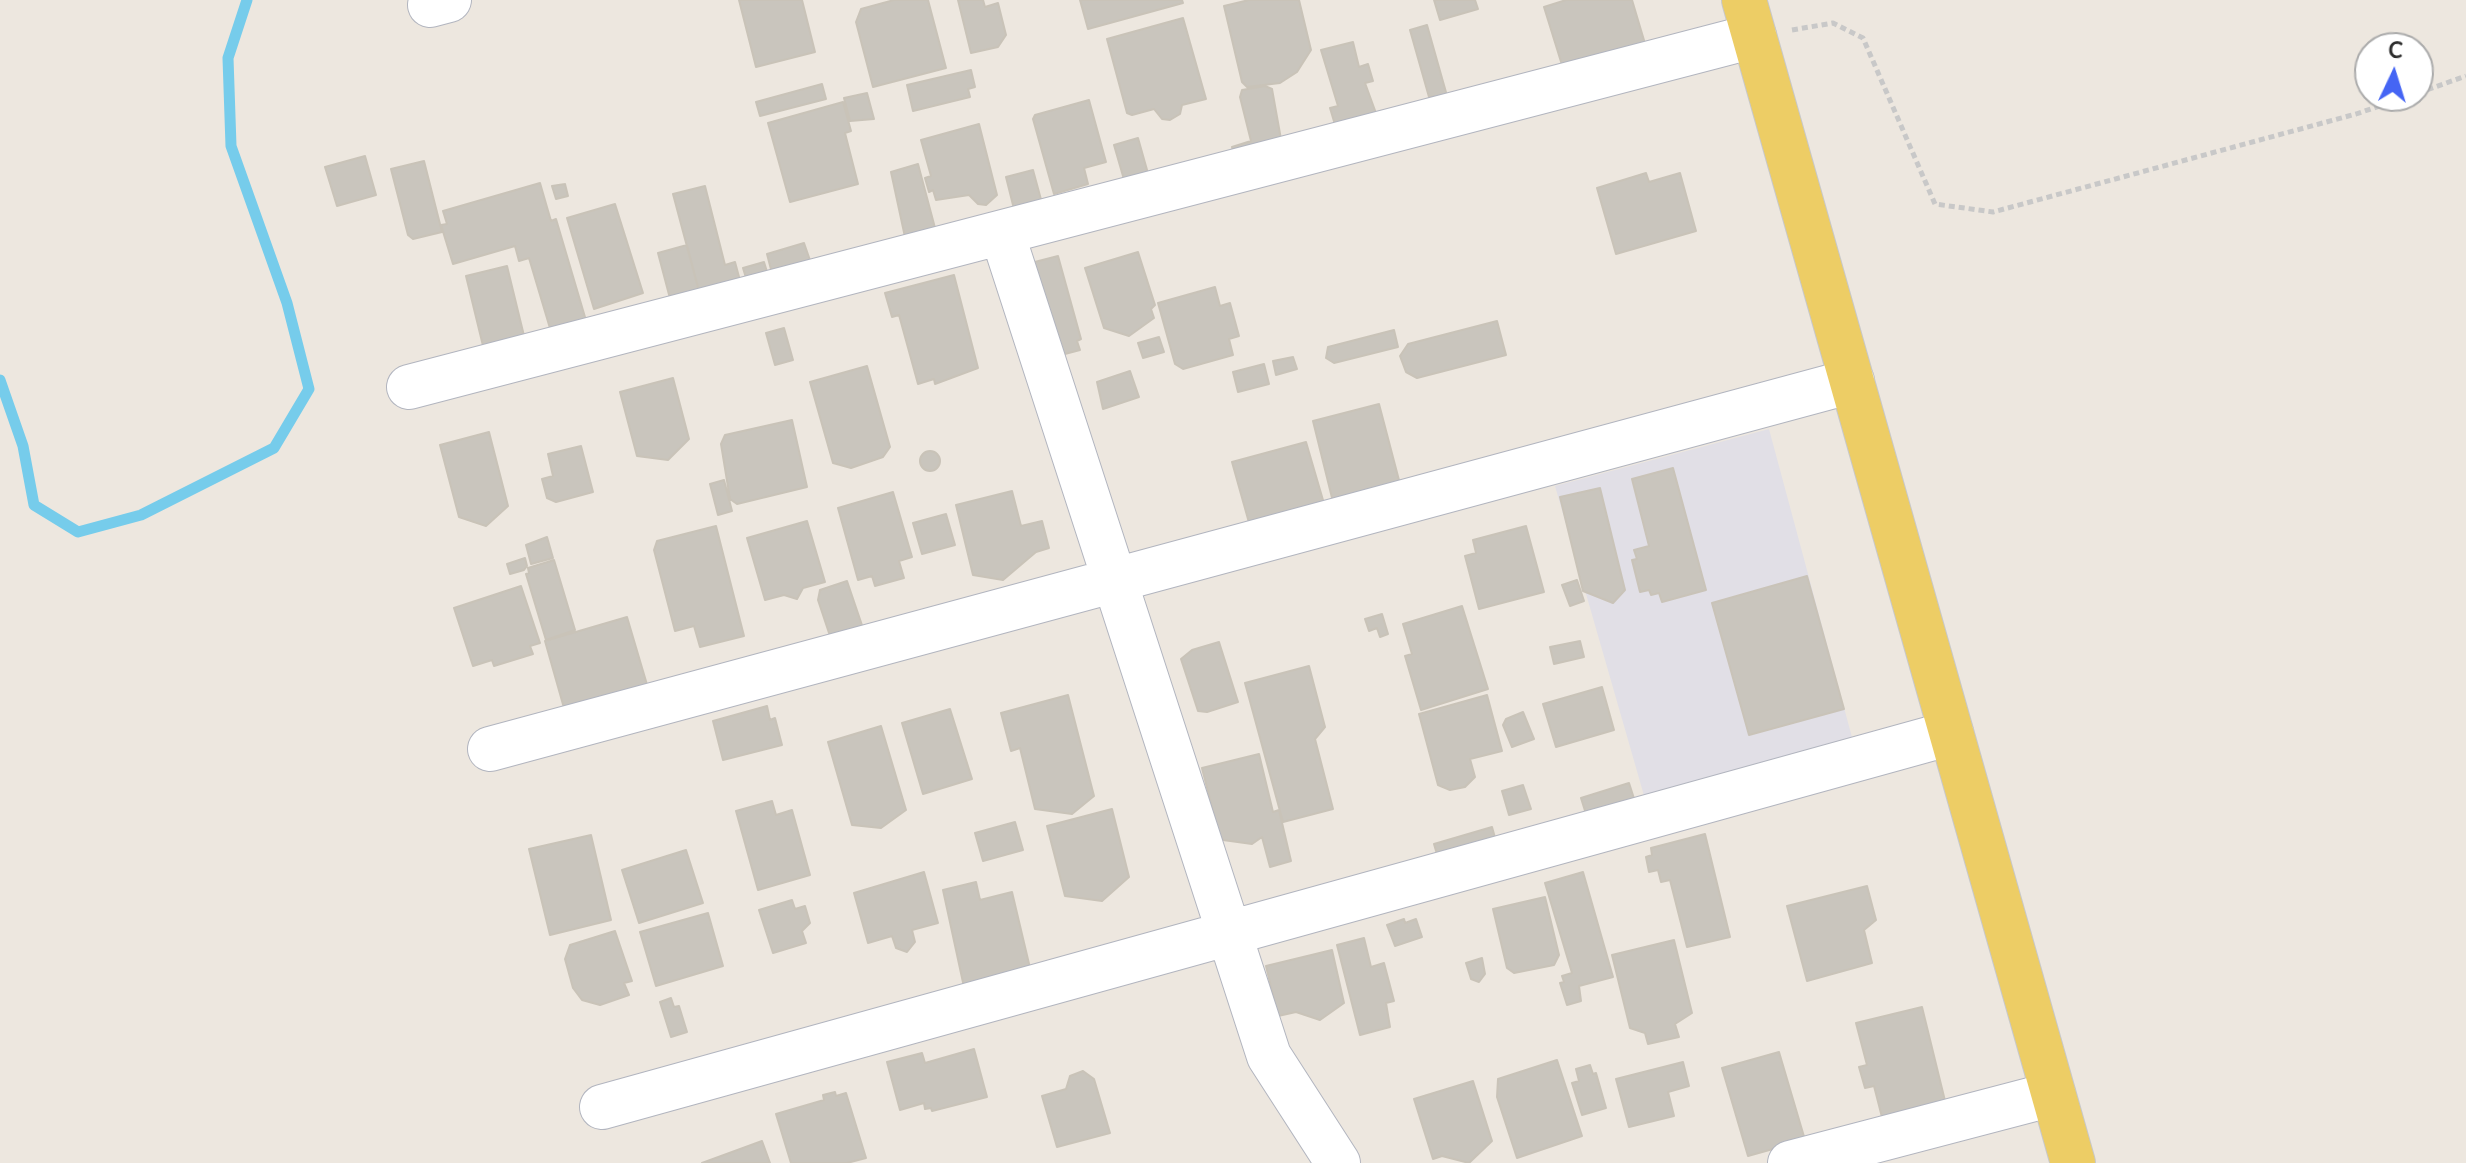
<!DOCTYPE html>
<html>
<head>
<meta charset="utf-8">
<style>
	body { margin:0 }
	#map { position:relative; width:2466px; height:1163px; overflow:hidden; background:#ede7df; font-family:Lato,sans-serif }
	canvas { display:block }
	.north { position:absolute; left:2354px; top:32px; width:80px; height:80px; box-sizing:border-box; background:#fff; border:2px solid #ababab; border-radius:50%; rotate:4deg; font-size:22px; font-weight:700; line-height:32px; text-align:center; color:#2c2c2c }
	.north::after { content:''; display:block; margin:auto; width:28px; height:36px; background:#4565f4; clip-path:polygon(50% 0,100% 100%,50% 72%,0 100%) }
</style>
</head>
<body>
<div id="map">
<canvas width="2466" height="1163"></canvas>
<div class="north">С</div>
</div>
<script>
const context = document.querySelector('canvas').getContext('2d');
context.lineJoin = 'round';
function paint(path, color) {
  context.fillStyle = color;
  context.fill(path, 'evenodd');
}
function toPath(rows) {
  const path = new Path2D();
  for (const r of rows) {
    if (r.length === 3) {
      path.moveTo(r[0] + r[2], r[1]);
      path.arc(r[0], r[1], r[2], 0, 2 * Math.PI);
      continue;
    }
    path.moveTo(r[0], r[1]);
    for (let i = 2; i < r.length; i += 2) path.lineTo(r[i], r[i + 1]);
  }
  return path;
}
function stroke(path, color, width, dash) {
  context.strokeStyle = color;
  context.lineWidth = width;
  context.lineCap = dash ? 'butt' : 'round';
  context.setLineDash(dash || []);
  context.stroke(path);
}
const industrial = toPath([
	[1769,429,1853,741,1645,799,1555,486]
]);
const stream = toPath([
	[0,380,23,446,34,505,78,532,141,515,274,448,309,389,287,303,231,146,228,58,247,0]
]);
const building = toPath([
	[739,0,802,0,815,52,756,67,739,0],
	[894,0,928,0,946,68,873,87,856,22,861,9,894,0],
	[958,0,983,0,985,7,998,3,1006,35,998,47,971,53,958,0],
	[1080,0,1182,0,1183,3,1088,29,1080,0],
	[1249,0,1299,0,1311,50,1297,72,1280,83,1247,87,1242,82,1224,6,1249,0],
	[1434,0,1475,0,1478,9,1440,20,1434,0],
	[1566,0,1632,0,1646,47,1562,65,1544,7,1566,0],
	[1183,18,1206,99,1182,105,1180,114,1170,120,1162,119,1154,109,1132,115,1127,113,1107,39,1183,18],
	[1427,25,1451,110,1439,114,1434,96,1429,97,1410,30,1427,25],
	[1353,42,1359,67,1368,64,1373,81,1365,83,1381,127,1339,138,1330,108,1338,106,1321,50,1353,42],
	[971,70,975,87,968,89,970,97,913,111,907,85,971,70],
	[822,84,826,99,760,116,756,102,822,84],
	[1265,86,1272,89,1284,156,1238,169,1232,147,1251,141,1240,97,1242,90,1265,86],
	[867,93,874,119,850,121,844,98,867,93],
	[1089,100,1106,162,1084,168,1088,184,1054,194,1033,119,1035,115,1089,100],
	[843,102,851,131,845,133,858,184,790,202,768,123,843,102],
	[979,124,997,195,986,205,978,204,969,195,936,200,933,190,929,192,925,178,931,176,921,140,979,124],
	[1138,138,1149,177,1125,183,1114,145,1138,138],
	[365,156,376,195,337,206,325,167,365,156],
	[424,161,442,232,413,239,408,235,391,169,424,161],
	[918,164,939,243,905,237,891,172,918,164],
	[1033,170,1046,218,1018,225,1006,177,1033,170],
	[1646,173,1649,182,1680,173,1696,231,1616,254,1597,188,1646,173],
	[540,183,551,221,556,219,590,334,555,345,529,258,519,261,515,246,453,264,441,225,447,224,443,211,540,183],
	[565,184,568,196,556,199,552,186,565,184],
	[705,186,725,265,735,262,742,288,701,299,673,194,705,186],
	[615,204,643,293,594,309,567,218,615,204],
	[804,243,813,269,774,281,767,254,804,243],
	[687,245,701,299,672,306,658,253,687,245],
	[1138,252,1155,305,1151,309,1154,318,1129,336,1104,328,1085,268,1138,252],
	[1058,256,1081,339,1077,341,1080,350,1061,355,1027,264,1058,256],
	[764,262,771,285,750,291,743,268,764,262],
	[507,266,526,344,485,354,466,276,507,266],
	[954,275,978,368,935,384,934,379,918,384,899,315,892,317,885,293,954,275],
	[1215,287,1220,306,1230,303,1239,336,1229,339,1233,355,1183,369,1175,364,1158,303,1215,287],
	[1497,321,1506,355,1417,378,1406,372,1400,356,1408,344,1497,321],
	[784,328,793,360,775,365,766,333,784,328],
	[1394,330,1398,347,1334,363,1326,358,1328,347,1394,330],
	[1159,337,1164,352,1143,358,1138,343,1159,337],
	[1293,357,1297,369,1276,375,1273,361,1293,357],
	[1264,364,1269,384,1238,392,1233,372,1264,364],
	[867,366,890,447,883,457,851,468,833,463,810,382,867,366],
	[1130,371,1139,397,1103,409,1097,382,1130,371],
	[673,378,689,439,668,460,637,456,620,392,673,378],
	[1379,404,1400,484,1337,518,1313,421,1379,404],
	[792,420,807,487,737,504,730,499,721,444,725,435,792,420],
	[489,432,508,506,486,526,459,517,440,445,489,432],
	[1306,442,1325,507,1255,544,1232,462,1306,442],
	[581,446,593,492,556,502,547,498,542,479,553,476,548,454,581,446],
	[930,461,10],
	[1673,468,1706,590,1662,602,1659,593,1651,595,1649,590,1640,592,1632,560,1637,559,1634,550,1649,546,1632,479,1673,468],
	[724,480,732,511,718,515,710,484,724,480],
	[1600,488,1625,590,1613,603,1583,591,1560,497,1600,488],
	[1012,491,1021,526,1042,521,1049,548,1036,552,1003,580,973,575,956,505,1012,491],
	[893,492,912,557,899,561,904,578,875,586,872,576,858,580,838,508,893,492],
	[946,514,955,545,922,554,913,523,946,514],
	[807,521,825,582,803,588,797,599,784,595,765,600,747,538,807,521],
	[716,526,744,636,700,647,694,626,675,631,654,550,657,541,716,526],
	[1526,526,1544,592,1479,609,1465,556,1476,553,1473,540,1526,526],
	[547,537,553,558,531,564,526,545,547,537],
	[525,558,527,566,524,570,510,574,507,564,525,558],
	[554,560,575,630,546,640,526,574,529,573,528,568,554,560],
	[1807,576,1844,709,1749,735,1712,603,1807,576],
	[1577,580,1584,601,1570,606,1562,585,1577,580],
	[847,581,867,640,835,651,818,600,820,590,847,581],
	[521,586,540,643,530,646,533,654,494,666,492,660,473,666,454,608,521,586],
	[1462,606,1488,689,1421,710,1405,656,1412,654,1403,624,1462,606],
	[1382,614,1388,634,1380,637,1377,628,1369,631,1365,619,1382,614],
	[627,617,648,688,566,715,545,641,627,617],
	[1580,641,1584,657,1554,664,1550,647,1580,641],
	[1219,642,1238,702,1207,712,1198,711,1181,659,1192,650,1219,642],
	[1309,666,1325,727,1315,739,1333,809,1283,822,1245,683,1309,666],
	[1602,687,1614,730,1556,747,1543,704,1602,687],
	[1068,695,1094,796,1072,814,1035,809,1020,748,1011,751,1001,713,1068,695],
	[1487,695,1502,751,1470,759,1475,777,1465,787,1450,790,1438,785,1419,714,1487,695],
	[767,706,770,720,775,718,782,745,723,760,713,721,767,706],
	[950,709,972,779,923,794,902,723,950,709],
	[1523,712,1534,739,1512,747,1503,725,1506,719,1523,712],
	[881,726,906,810,881,828,852,825,828,742,881,726],
	[1259,754,1273,812,1279,810,1291,861,1270,867,1262,837,1252,844,1223,840,1219,835,1202,768,1259,754],
	[1629,783,1639,814,1591,830,1581,798,1629,783],
	[1523,785,1531,809,1509,815,1502,791,1523,785],
	[772,801,776,815,792,810,810,875,758,890,736,811,772,801],
	[1112,809,1129,877,1102,901,1065,896,1047,826,1112,809],
	[1015,822,1023,850,983,861,975,833,1015,822],
	[1492,827,1499,852,1441,868,1434,844,1492,827],
	[1705,834,1730,937,1687,947,1670,880,1661,882,1658,870,1649,872,1646,857,1652,855,1651,848,1705,834],
	[591,835,611,920,550,935,529,849,591,835],
	[686,850,703,903,639,923,622,870,686,850],
	[924,872,938,923,912,930,915,942,907,952,896,948,892,936,868,943,854,893,924,872],
	[1583,872,1613,977,1579,986,1581,1001,1567,1005,1560,983,1564,982,1562,976,1572,973,1545,883,1583,872],
	[976,882,980,900,1012,892,1030,968,964,987,943,890,976,882],
	[1867,886,1876,920,1864,930,1872,963,1807,981,1787,906,1867,886],
	[1545,897,1559,955,1554,965,1514,973,1507,968,1493,909,1545,897],
	[792,900,795,909,805,906,810,923,802,931,806,943,773,953,759,910,792,900],
	[708,913,723,966,656,986,640,932,708,913],
	[1404,919,1405,923,1416,919,1422,937,1395,946,1387,925,1404,919],
	[615,931,632,981,624,983,629,995,600,1005,582,1000,573,988,565,959,570,945,615,931],
	[1364,938,1371,967,1384,963,1394,1001,1386,1003,1390,1027,1360,1035,1337,945,1364,938],
	[1674,940,1692,1013,1675,1024,1679,1037,1648,1044,1645,1033,1630,1028,1612,955,1674,940],
	[1332,950,1344,1003,1320,1020,1296,1012,1278,1016,1266,966,1332,950],
	[1482,958,1485,974,1479,982,1471,979,1466,963,1482,958],
	[671,998,674,1007,679,1006,687,1032,671,1037,660,1002,671,998],
	[1922,1007,1947,1109,1884,1125,1874,1086,1865,1088,1859,1067,1867,1065,1856,1023,1922,1007],
	[974,1049,987,1097,932,1111,931,1108,925,1109,924,1103,900,1110,887,1062,922,1053,925,1063,974,1049],
	[1779,1052,1805,1140,1748,1156,1722,1068,1779,1052],
	[1557,1060,1582,1136,1517,1158,1497,1097,1498,1079,1557,1060],
	[1683,1062,1689,1086,1668,1092,1674,1116,1629,1127,1616,1079,1683,1062],
	[1590,1065,1593,1074,1596,1073,1606,1108,1582,1115,1572,1083,1579,1081,1576,1069,1590,1065],
	[1083,1071,1094,1079,1110,1133,1057,1147,1042,1096,1066,1089,1070,1076,1083,1071],
	[1473,1081,1492,1141,1469,1163,1442,1156,1433,1159,1414,1099,1473,1081],
	[835,1092,836,1096,846,1093,866,1158,847,1163,791,1163,776,1114,824,1100,823,1095,835,1092],
	[762,1141,770,1163,702,1163,762,1141]
]);
const path = toPath([
	[1792,30,1833,23,1863,38,1935,204,1993,212,2356,114,2409,96],
	[2418,93,2466,76]
]);
const minor = toPath([
	[430,5,449,0],
	[1002,233,1269,1056,1338,1163],
	[409,387,1754,36],
	[490,749,1852,381],
	[602,1107,1951,733],
	[1790,1163,2053,1094]
]);
const major = toPath([
	[1744,0,2073,1163]
]);
paint(industrial, '#e1dfe6');
stroke(stream, '#76cceb', 11);
paint(building, '#c9c5bd');
stroke(building, '#c9c3b8', 2);
stroke(minor, '#b2b5bf', 46);
stroke(major, '#c8c8c8', 46);
stroke(path, '#c8c8c8', 5, [6, 4]);
stroke(minor, '#fff', 44);
stroke(major, '#edcd65', 44);
</script>
</body>
</html>
